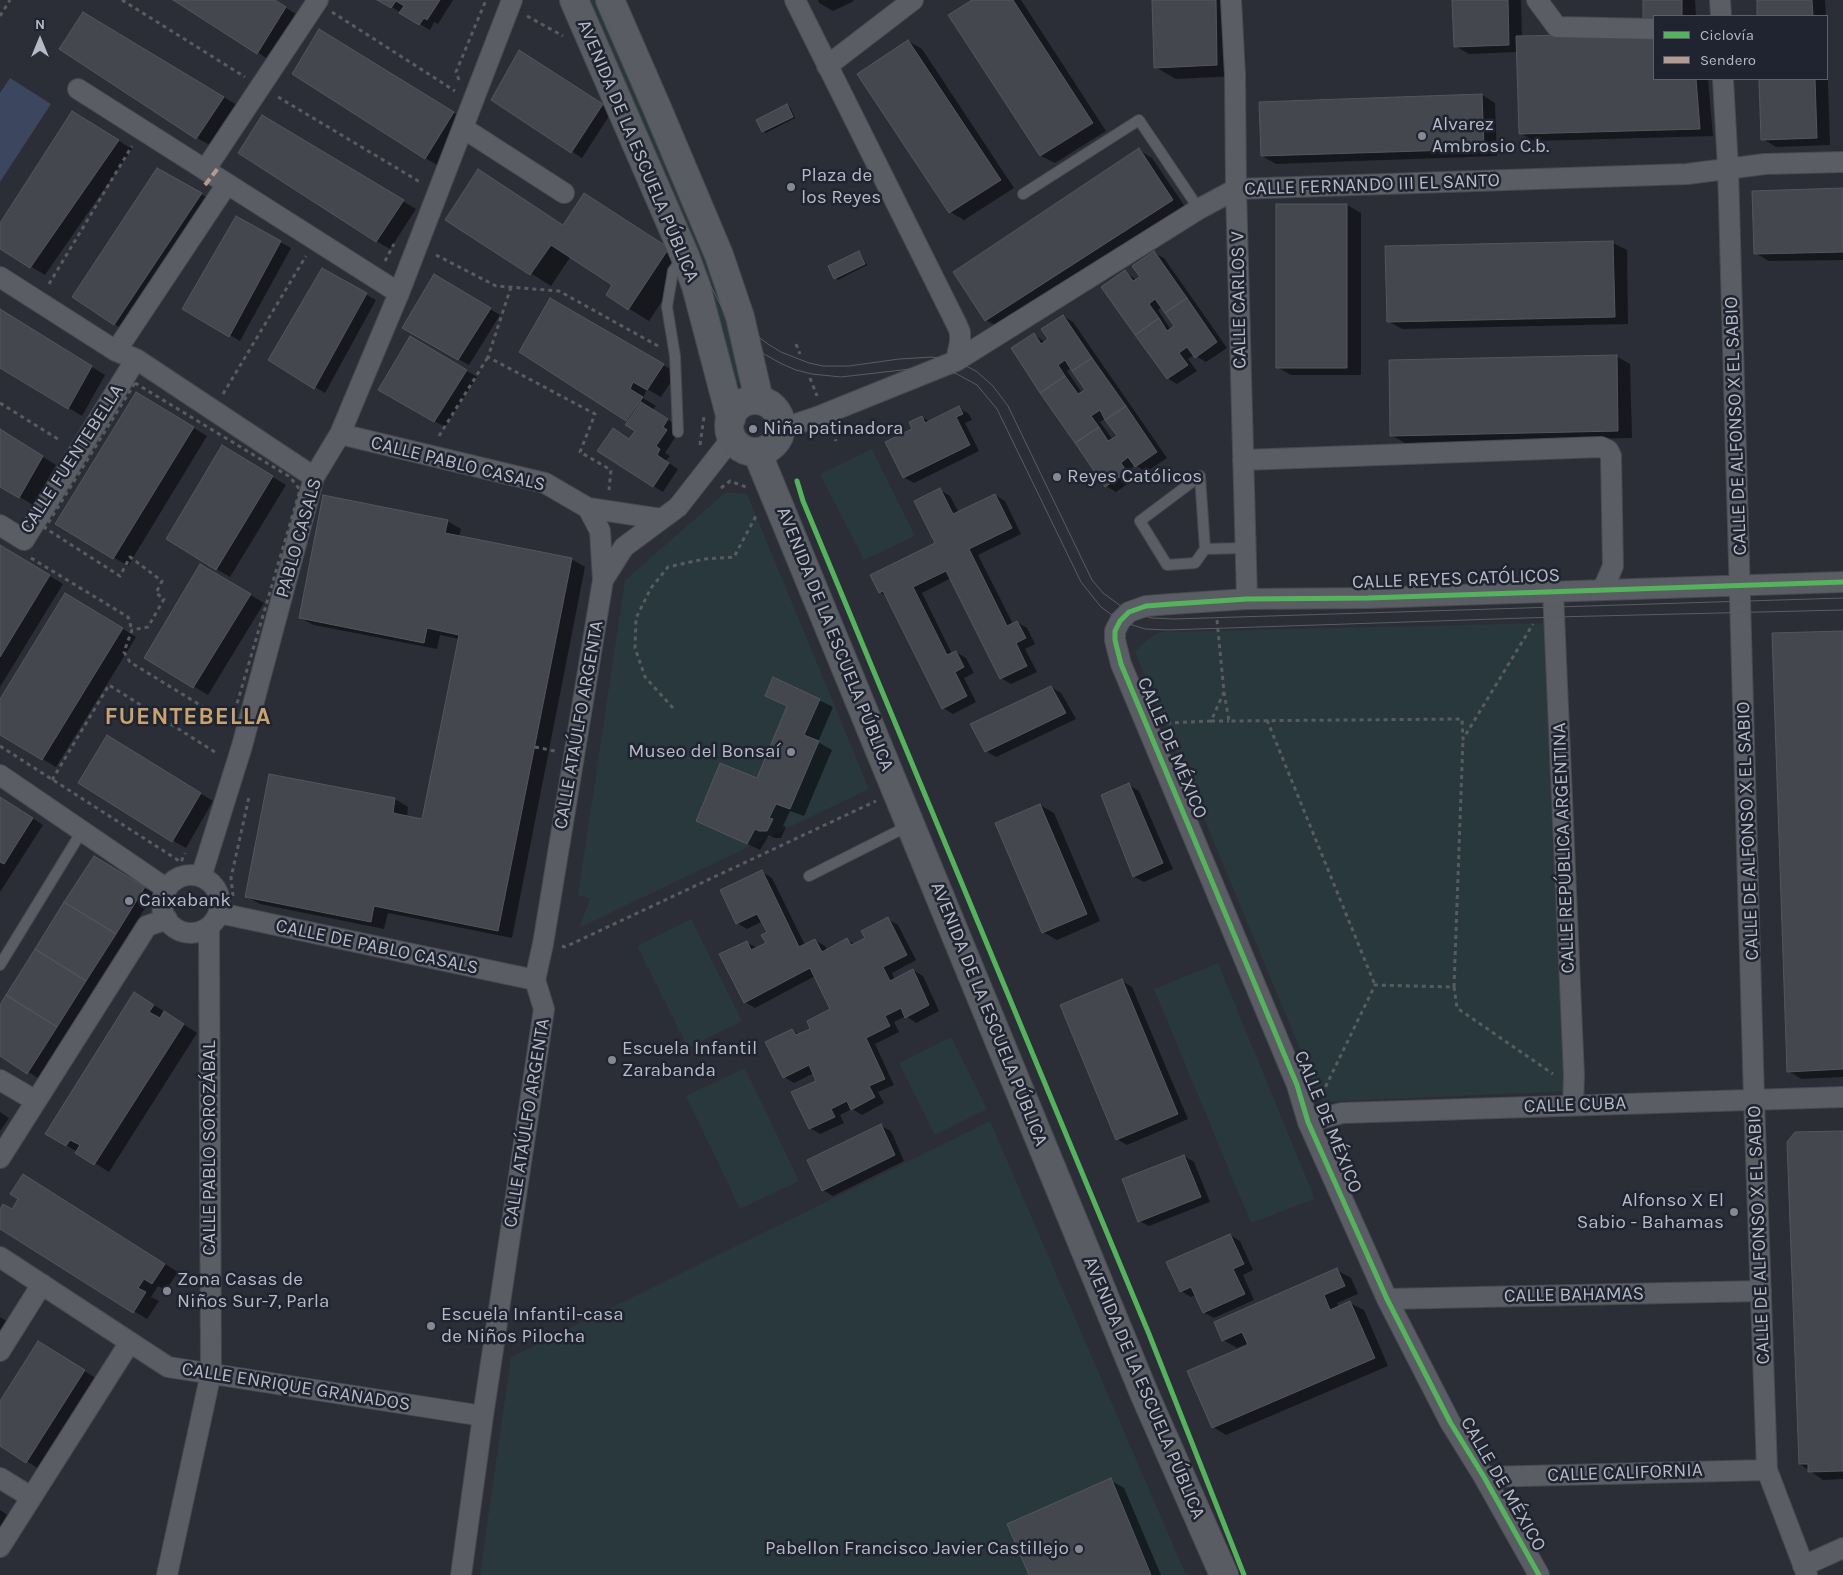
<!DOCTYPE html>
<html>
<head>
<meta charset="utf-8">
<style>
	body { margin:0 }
	#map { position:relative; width:1843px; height:1575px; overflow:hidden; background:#2c2e37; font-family:Karla,sans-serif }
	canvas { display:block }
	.legend { position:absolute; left:1653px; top:15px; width:175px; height:65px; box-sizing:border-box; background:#1f2430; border:1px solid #5b606c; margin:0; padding:6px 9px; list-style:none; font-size:15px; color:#b6bac6 }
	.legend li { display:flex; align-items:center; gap:10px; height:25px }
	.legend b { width:25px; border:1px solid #5b606c }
	.north { position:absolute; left:15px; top:15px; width:50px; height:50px; -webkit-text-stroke:4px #1f2430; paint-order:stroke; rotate:0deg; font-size:14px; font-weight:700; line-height:20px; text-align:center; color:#b6bac6 }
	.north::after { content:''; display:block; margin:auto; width:18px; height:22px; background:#b6bac6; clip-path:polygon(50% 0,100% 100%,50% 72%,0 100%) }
</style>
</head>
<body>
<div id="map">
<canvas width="1843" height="1575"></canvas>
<ul class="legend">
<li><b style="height:6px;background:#56b35d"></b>Ciclovía</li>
<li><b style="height:6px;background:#b69a8f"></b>Sendero</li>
</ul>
<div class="north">N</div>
</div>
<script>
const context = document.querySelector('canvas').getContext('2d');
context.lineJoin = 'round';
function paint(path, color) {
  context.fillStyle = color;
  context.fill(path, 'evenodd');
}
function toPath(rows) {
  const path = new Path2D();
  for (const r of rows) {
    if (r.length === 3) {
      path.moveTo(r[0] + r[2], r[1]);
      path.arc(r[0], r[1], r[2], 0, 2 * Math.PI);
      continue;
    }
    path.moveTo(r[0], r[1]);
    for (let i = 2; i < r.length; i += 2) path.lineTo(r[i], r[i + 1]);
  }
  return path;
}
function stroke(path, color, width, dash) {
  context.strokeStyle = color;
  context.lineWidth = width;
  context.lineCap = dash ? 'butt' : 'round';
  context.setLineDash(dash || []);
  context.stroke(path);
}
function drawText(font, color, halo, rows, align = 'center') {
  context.font = font + ' Karla,sans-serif';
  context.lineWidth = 5;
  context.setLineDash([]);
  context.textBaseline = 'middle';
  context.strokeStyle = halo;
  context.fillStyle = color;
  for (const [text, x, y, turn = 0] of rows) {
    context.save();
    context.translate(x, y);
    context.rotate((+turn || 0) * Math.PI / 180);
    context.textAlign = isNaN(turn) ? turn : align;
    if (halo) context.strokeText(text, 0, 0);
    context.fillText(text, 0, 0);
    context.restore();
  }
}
const green = toPath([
	[581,0,602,0,718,267,742,382,736,384],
	[872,449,915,536,864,560,820,474],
	[726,492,747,494,869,789,579,928,590,899,578,895,625,580],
	[1546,623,1573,1091,1322,1102,1135,652,1146,641,1159,632],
	[691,919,742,1021,688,1048,637,946],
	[1218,963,1315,1199,1251,1223,1154,989],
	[951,1037,987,1109,935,1135,899,1063],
	[745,1068,799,1181,740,1209,686,1096],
	[990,1121,1186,1575,480,1575,511,1357]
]);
const water = toPath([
	[10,78,51,104,0,182,0,93]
]);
const shadow = toPath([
	[175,0,274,0,299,16,271,61],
	[380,0,453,0,438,24,434,22,430,30],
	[818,0,853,0,854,1,833,11,819,3],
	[975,0,1021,0,1106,131,1055,163,1041,156,950,15],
	[1154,0,1235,0,1237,76,1176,79,1155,67],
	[1453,0,1521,0,1522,37,1654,35,1654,79,1708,79,1713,136,1534,141,1520,133,1517,52,1469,54,1455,46],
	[1644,0,1695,0,1696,16,1654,16,1654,27],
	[1758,0,1825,0,1826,16,1758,16],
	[83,13,237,105,210,145,197,138],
	[333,38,467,121,439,166,425,158],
	[908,41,922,49,1014,188,964,220,950,212],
	[1827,52,1830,145,1776,147,1763,139,1761,79,1827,79],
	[530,57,613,110,582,158,492,99],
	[1482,95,1495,103,1497,156,1276,164,1262,156],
	[787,106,790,107,795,118,766,133,763,131],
	[262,117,416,209,390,249,376,241],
	[86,120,132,149,45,275,0,248,0,225],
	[1139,150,1152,158,1186,208,1000,328,986,320],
	[158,170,215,202,128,332,114,324],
	[479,171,564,225,584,195,688,261,649,321,607,295,614,284,571,256,551,286,447,220],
	[1843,189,1843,260,1769,261,1755,253],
	[1347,205,1361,213,1361,375,1291,375,1277,367],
	[237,218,291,248,240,341,184,308],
	[1613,243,1627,250,1628,324,1402,329,1388,321,1387,247],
	[858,253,861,254,867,265,838,280,835,278],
	[1154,253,1164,258,1227,348,1206,362,1194,355,1188,359,1197,371,1177,384,1167,378,1125,272,1137,280,1141,277],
	[1162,307,1176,327,1171,330,1158,310],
	[322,270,376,300,325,393,269,360],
	[435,276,500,315,469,365,404,328],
	[550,300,677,373,661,397,647,389,643,398,656,406,652,410,678,426,672,434,676,436,665,453,670,456,666,461,678,469,663,492,653,486,630,440,636,431,629,421,520,352],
	[0,310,105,375,82,416,0,367],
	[1063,316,1073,322,1167,458,1146,472,1135,465,1130,469,1136,478,1116,492,1106,486,1034,334,1046,343],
	[1071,368,1086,391,1082,393,1067,371],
	[1106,418,1118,436,1113,440,1100,422],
	[411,338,477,377,445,427,380,390],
	[1616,356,1630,364,1632,438,1405,443,1391,435],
	[150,401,207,436,128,566,57,523],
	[959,408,969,414,972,420,965,423,979,451,914,483,903,477,914,430,922,417,930,422],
	[0,430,56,465,33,505,0,485],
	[223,447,286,485,230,577,216,569],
	[940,490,950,496,959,513,995,495,1005,501,1021,534,978,555,1013,624,1017,622,1027,628,1035,644,1025,649,1037,672,1011,684,1001,678,951,578,922,593,952,654,956,652,966,658,974,673,964,678,976,702,953,714,943,708,887,597,880,592,936,543],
	[447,521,461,529,459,537,571,559,585,567,512,938,388,913,384,929,260,904,247,897,270,775,395,799,408,807,407,817,423,820,459,639,440,635,437,649,314,625,300,618],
	[0,546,63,584,0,687],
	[201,565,264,603,208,695,146,657],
	[79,602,136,637,56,767,0,733,0,701],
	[1843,632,1843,1077,1802,1079,1788,1071],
	[1051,687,1061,693,1076,719,996,757,986,751],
	[766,696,819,700,833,707,818,742,832,750,804,816,790,811,783,826,786,827,781,838,774,838,769,835,760,850,698,821,757,780,788,707],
	[121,745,213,801,186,848,172,840],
	[1129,785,1139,791,1173,869,1144,882,1134,877,1103,795],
	[0,797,43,825,0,892],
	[1040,805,1054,813,1100,921,1057,940,1043,932],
	[104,863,154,894,38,1078,0,1055,0,1007],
	[762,872,772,878,805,945,815,940,825,946,827,950,847,940,855,944,866,939,888,919,898,925,916,960,892,973,895,980,913,970,923,976,939,1011,916,1023,906,1016,894,1022,899,1032,875,1044,894,1085,878,1092,884,1103,862,1115,852,1109,840,1115,844,1123,820,1134,810,1128,818,1082,814,1073,794,1083,784,1077,792,1030,800,1035,812,1030,832,1009,815,976,755,1008,745,1002,746,942,757,948,768,943,769,932,763,921,747,929,737,923],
	[1122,981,1132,987,1188,1119,1127,1145,1117,1139],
	[148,1001,197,1033,109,1172,47,1133],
	[0,1112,9,1118,0,1131],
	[881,1126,891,1131,904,1161,833,1196,823,1190],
	[1843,1132,1843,1479,1823,1480,1800,1464],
	[1184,1156,1194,1162,1210,1202,1149,1226,1139,1221],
	[37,1184,178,1272,166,1290,158,1286,151,1297,159,1301,147,1319,0,1228,0,1211,12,1211],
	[1230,1235,1240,1241,1253,1270,1243,1275,1254,1300,1214,1318,1203,1312,1196,1295,1191,1297,1181,1291],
	[1337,1270,1351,1278,1358,1294,1337,1303,1339,1308,1350,1303,1364,1310,1388,1366,1226,1435,1213,1427,1249,1346,1248,1343,1237,1348,1223,1340],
	[0,1317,13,1325,0,1345],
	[52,1350,97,1379,41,1470,0,1445,0,1403],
	[1110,1480,1124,1488,1161,1575,1030,1575],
	[0,1510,14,1519,0,1541]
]);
const building = toPath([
	[173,0,275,0,286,7,257,54,173,0],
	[377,0,440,0,427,20,424,18,419,25,399,13,404,6,396,1,391,8,377,0],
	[972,0,1013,0,1093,123,1040,156,948,15,972,0],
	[1152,0,1216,0,1217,65,1154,68,1152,0],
	[1452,0,1508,0,1509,45,1454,47,1452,0],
	[1643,0,1682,0,1682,16,1654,16,1654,21,1643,21,1643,0],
	[1757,0,1812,0,1813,16,1757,16,1757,0],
	[83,12,224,97,196,139,59,49,83,12],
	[319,29,454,112,425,159,292,74,319,29],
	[1654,34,1654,79,1696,79,1700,129,1519,134,1516,36,1654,34],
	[908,40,1001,180,949,213,857,74,908,40],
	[519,50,603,104,571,153,491,100,519,50],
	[1759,79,1815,79,1817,138,1761,140,1759,79],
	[1482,94,1484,149,1261,156,1259,102,1482,94],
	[787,104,793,117,762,132,756,120,787,104],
	[72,111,119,140,30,268,0,249,0,223,72,111],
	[262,115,404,200,376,242,238,153,262,115],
	[1139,148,1173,200,985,321,953,272,1139,148],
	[157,168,202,193,114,325,72,297,157,168],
	[478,169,563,225,584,193,669,248,628,310,606,295,612,285,551,245,530,275,445,220,478,169],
	[1843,188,1843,252,1754,254,1752,191,1843,188],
	[1276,204,1347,204,1347,368,1276,368,1276,204],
	[236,216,281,241,229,337,182,309,236,216],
	[1613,241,1615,317,1387,322,1385,246,1613,241],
	[859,251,865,264,834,279,828,266,859,251],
	[1154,251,1187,298,1165,313,1155,299,1149,304,1159,318,1135,335,1101,287,1125,270,1133,281,1140,277,1132,266,1154,251],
	[322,268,367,293,314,389,268,360,322,268],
	[434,274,491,308,458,360,402,328,434,274],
	[550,298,664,364,647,390,633,382,630,389,643,397,626,421,519,352,550,298],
	[1187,298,1217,342,1195,358,1187,347,1179,353,1188,365,1167,379,1135,335,1159,318,1167,331,1174,326,1165,313,1187,298],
	[0,309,92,366,68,409,0,368,0,309],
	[1063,315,1092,358,1072,371,1065,360,1058,365,1065,376,1040,393,1011,348,1034,333,1041,344,1048,339,1041,329,1063,315],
	[410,336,467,370,434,422,378,390,410,336],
	[1617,355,1618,431,1390,436,1389,360,1617,355],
	[1092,358,1126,406,1105,420,1100,410,1091,416,1099,427,1075,443,1040,393,1065,376,1078,394,1085,390,1072,371,1092,358],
	[136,392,194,427,113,559,55,524,136,392],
	[641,402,668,419,663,427,667,430,656,446,660,449,657,455,669,463,653,487,597,451,613,428,629,439,635,431,625,425,641,402],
	[959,406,963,414,956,417,970,445,903,478,885,442,912,429,909,422,922,416,925,423,959,406],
	[1126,406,1157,452,1135,467,1128,457,1121,463,1127,472,1105,487,1075,443,1099,427,1108,441,1117,436,1105,420,1126,406],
	[0,429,43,456,19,498,0,487,0,429],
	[222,445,273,476,216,570,166,539,222,445],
	[940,488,953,514,995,494,1012,528,969,549,1007,626,1017,621,1026,638,1016,643,1027,666,1000,679,946,571,913,587,947,655,956,651,964,667,955,672,967,696,942,709,883,591,879,593,870,575,935,543,914,501,940,488],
	[323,495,448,520,445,533,572,558,498,931,374,906,371,922,245,897,269,774,395,798,393,813,422,819,459,635,427,628,424,643,299,618,323,495],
	[0,545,50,575,0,657,0,545],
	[200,564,251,594,193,688,144,658,200,564],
	[65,593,123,628,42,760,0,735,0,699,65,593],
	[1843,631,1843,1069,1787,1072,1772,633,1843,631],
	[773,677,820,699,804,735,819,741,790,809,776,804,769,818,773,819,767,831,759,831,755,829,747,844,696,821,720,763,757,778,787,706,765,696,773,677],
	[1051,686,1066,713,985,752,970,724,1051,686],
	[107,735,201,793,172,842,78,783,107,735],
	[1129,783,1163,863,1133,877,1101,795,1129,783],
	[0,797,33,818,4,864,0,862,0,797],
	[1040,804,1087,914,1042,933,995,823,1040,804],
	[94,856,145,887,116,934,64,902,94,856],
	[762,870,799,947,815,939,822,952,847,938,851,945,865,938,861,931,888,917,907,955,883,967,890,981,913,969,929,1005,905,1018,901,1008,885,1016,890,1026,866,1038,885,1079,869,1086,875,1097,851,1110,847,1101,831,1109,835,1117,809,1129,791,1092,816,1081,809,1065,783,1078,765,1042,792,1029,796,1035,810,1029,807,1021,830,1009,810,968,744,1003,719,954,747,941,751,950,766,943,761,935,767,932,757,914,736,924,720,890,762,870],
	[64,902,116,934,86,981,35,949,64,902],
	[35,949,86,981,57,1027,6,995,35,949],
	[1122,979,1178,1114,1116,1140,1060,1005,1122,979],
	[134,992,154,1005,149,1012,160,1018,164,1011,184,1024,94,1165,75,1153,80,1145,70,1140,66,1146,45,1134,134,992],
	[6,995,57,1027,27,1074,0,1056,0,1005,6,995],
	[881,1124,895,1155,822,1191,807,1160,881,1124],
	[1843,1131,1843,1471,1808,1472,1808,1464,1799,1464,1787,1142,1795,1132,1843,1131],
	[1184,1155,1201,1197,1138,1222,1122,1179,1184,1155],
	[23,1174,165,1264,152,1284,144,1279,138,1288,146,1292,133,1313,0,1229,0,1209,3,1204,12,1209,18,1199,10,1194,23,1174],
	[1230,1234,1244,1264,1233,1269,1245,1294,1203,1313,1191,1287,1180,1292,1166,1262,1230,1234],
	[1337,1268,1345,1286,1324,1295,1330,1310,1350,1301,1375,1358,1212,1428,1187,1371,1248,1345,1242,1332,1222,1341,1214,1322,1337,1268],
	[38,1341,85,1370,26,1463,0,1446,0,1401,38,1341],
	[1111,1478,1151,1575,1029,1575,1007,1524,1111,1478]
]);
const path = toPath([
	[122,0,245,77],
	[332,12,455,91],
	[0,16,10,0],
	[527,16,563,36],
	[459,80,456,72,486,0],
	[278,97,420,182],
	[436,255,496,286,559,291,658,346],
	[385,261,394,244],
	[49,284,132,146],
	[511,287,488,357,595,414,580,452,611,470,609,490],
	[796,344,800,354],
	[810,378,817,396],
	[135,383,290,477,300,490,231,724,130,662,124,652,132,630,148,627,164,599,156,593,162,581,130,557,120,576,45,528,135,383],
	[223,394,306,256],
	[0,403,61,441],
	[832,432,836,441],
	[439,436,488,357],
	[700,445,704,417],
	[721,488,730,481,746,487],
	[31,558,128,617,132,630],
	[1224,692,1229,721,1462,719,1463,739,1533,624],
	[673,708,645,677,635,648,636,618,651,588,668,567,704,559,734,557,757,514],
	[1267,720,1375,985],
	[1211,721,1229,721],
	[1167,723,1211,721,1224,692,1217,620],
	[0,746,181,862,185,853],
	[535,747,555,751],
	[52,780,109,685,218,754],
	[233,896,231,878,249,797],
	[562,946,565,947,876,801],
	[1454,987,1463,739],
	[1322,1094,1375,985,1454,987,1457,1008,1553,1074]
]);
const lane = toPath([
	[1023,194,1139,120,1199,209],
	[678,432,675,356,667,307,673,271,683,258],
	[1205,549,1200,476,1140,521,1167,565,1195,563,1205,549,1245,548],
	[809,876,908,826],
	[0,965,82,831]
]);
const street = toPath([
	[795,0,956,323,960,332,960,342,956,361],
	[1231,0,1235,75,1236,189,1247,599],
	[1537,0,1557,27,1654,29],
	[1720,0,1721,16],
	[827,66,913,0],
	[1723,79,1728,168,1754,1099,1767,1470,1807,1575],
	[78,89,399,293],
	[463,128,564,193],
	[205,170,318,0],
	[0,277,116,351,136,359,314,477],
	[116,351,227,184],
	[781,429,817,417,956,361,1199,209,1236,189,1687,174,1765,164,1843,162],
	[340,434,545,483,588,508,661,519],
	[1243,460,1601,447,1608,450,1611,456,1613,566,1603,589],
	[588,508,600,531,603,580],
	[0,525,24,540,136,359],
	[1553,591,1574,1076,1573,1105],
	[0,775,167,889],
	[191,904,29],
	[201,877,242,746,314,477,340,434,399,293,512,0],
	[219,913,535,980],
	[0,1080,36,1101],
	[1308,1122,1342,1113,1843,1097],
	[0,1158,147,926,167,919],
	[0,1257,168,1367,483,1416],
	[1387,1299,1761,1291],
	[0,1351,42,1284],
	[1484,1477,1767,1470],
	[0,1478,31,1497],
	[0,1547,130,1342],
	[1803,1566,1843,1548],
	[167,1575,211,1373,209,927],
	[461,1575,483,1416,544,1009,535,980,543,944,603,580,624,547,678,507,732,438],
	[1539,1575,1484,1477,1450,1422,1387,1299,1308,1122,1297,1085,1121,664,1115,640,1115,631,1120,621,1129,612,1146,606,1172,604,1247,599,1368,598,1843,582]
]);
const secondary = toPath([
	[574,0,685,256,696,286,731,419],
	[610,0,657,108,719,255,740,317,759,400],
	[755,426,26],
	[757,452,1144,1393,1224,1575]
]);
const tram = toPath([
	[586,0,708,281,725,313,739,333,764,354,782,364,796,370,812,374,841,377,919,368,939,368,957,374,977,385,997,409,1081,582,1101,607,1120,621,1145,629,1168,630,1555,617,1843,610],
	[598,0,725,293,740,317,757,336,768,344,781,352,809,363,823,366,849,366,899,359,932,357,956,361,976,371,993,386,1008,406,1092,580,1103,593,1129,612,1152,618,1174,619,1843,598]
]);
const quiet = toPath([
	[205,185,219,167]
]);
const cycleway = toPath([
	[797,481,803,501,1149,1334,1244,1575],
	[1539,1575,1484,1477,1450,1422,1387,1299,1308,1122,1297,1085,1121,664,1115,640,1115,631,1120,621,1129,612,1146,606,1172,604,1247,599,1368,598,1843,582]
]);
const markers = [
	[1422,136,5,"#868994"],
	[791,187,5,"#868994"],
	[753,429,5,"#868994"],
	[1057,477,5,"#868994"],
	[791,752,5,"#868994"],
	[129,901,5,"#868994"],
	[612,1060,5,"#868994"],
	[1734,1212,5,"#868994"],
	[167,1291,5,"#868994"],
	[431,1326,5,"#868994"],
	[1079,1549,5,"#868994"]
];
const poiNames = [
	["Alvarez",1432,125],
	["Ambrosio C.b.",1432,147],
	["Plaza de",801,176],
	["los Reyes",801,198],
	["Niña patinadora",763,429],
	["Reyes Católicos",1067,477],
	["Museo del Bonsaí",781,752,"right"],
	["Caixabank",139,901],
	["Escuela Infantil",622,1049],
	["Zarabanda",622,1071],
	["Alfonso X El",1724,1201,"right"],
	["Sabio - Bahamas",1724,1223,"right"],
	["Zona Casas de",177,1280],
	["Niños Sur-7, Parla",177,1302],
	["Escuela Infantil-casa",441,1315],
	["de Niños Pilocha",441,1337],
	["Pabellon Francisco Javier Castillejo",1069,1549,"right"]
];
const streetNames = [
	["AVENIDA DE LA ESCUELA PÚBLICA",638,151,67],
	["CALLE FERNANDO III EL SANTO",1372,185,-2],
	["CALLE CARLOS V",1239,300,-91],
	["CALLE DE ALFONSO X EL SABIO",1736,426,-92],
	["CALLE FUENTEBELLA",72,459,-57],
	["CALLE PABLO CASALS",458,464,14],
	["PABLO CASALS",299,538,-74],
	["CALLE REYES CATÓLICOS",1456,579,-2],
	["AVENIDA DE LA ESCUELA PÚBLICA",835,639,68],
	["CALLE ATAÚLFO ARGENTA",579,725,-80],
	["CALLE DE MÉXICO",1172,748,67],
	["CALLE DE ALFONSO X EL SABIO",1748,831,-92],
	["CALLE REPÚBLICA ARGENTINA",1564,848,-92],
	["CALLE DE PABLO CASALS",377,947,12],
	["AVENIDA DE LA ESCUELA PÚBLICA",989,1014,68],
	["CALLE CUBA",1575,1105,-2],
	["CALLE DE MÉXICO",1328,1122,68],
	["CALLE ATAÚLFO ARGENTA",527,1123,-81],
	["CALLE PABLO SOROZÁBAL",210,1148,-90],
	["CALLE DE ALFONSO X EL SABIO",1759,1235,-92],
	["CALLE BAHAMAS",1574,1295,-1],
	["CALLE ENRIQUE GRANADOS",296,1387,9],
	["AVENIDA DE LA ESCUELA PÚBLICA",1144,1388,67],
	["CALLE CALIFORNIA",1625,1473,-2],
	["CALLE DE MÉXICO",1503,1484,60]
];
const districtNames = [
	["FUENTEBELLA",188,717]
];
paint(green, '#29383c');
paint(water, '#3c465e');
paint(shadow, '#0007');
paint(building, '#45474f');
stroke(building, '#53565e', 1);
stroke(lane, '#484950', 12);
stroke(street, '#484950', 22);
stroke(secondary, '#484950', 30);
stroke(path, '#585c61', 3, [4, 4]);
stroke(lane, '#5b5d64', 10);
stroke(street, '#5b5d64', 20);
stroke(secondary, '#595c63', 28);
stroke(tram, '#595c62', 1);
stroke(quiet, '#b69a8f', 4, [8, 4]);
stroke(cycleway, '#56b35d', 5);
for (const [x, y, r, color] of markers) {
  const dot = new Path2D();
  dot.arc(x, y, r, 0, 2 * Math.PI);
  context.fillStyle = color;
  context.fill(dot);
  stroke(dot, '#1f2430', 2);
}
drawText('19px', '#b6bac6', '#1f2430', poiNames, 'left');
drawText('19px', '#b6bac6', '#1f2430', streetNames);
context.letterSpacing = '1px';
drawText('bold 24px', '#c9a36f', '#1f2430', districtNames);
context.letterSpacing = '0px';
</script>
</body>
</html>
